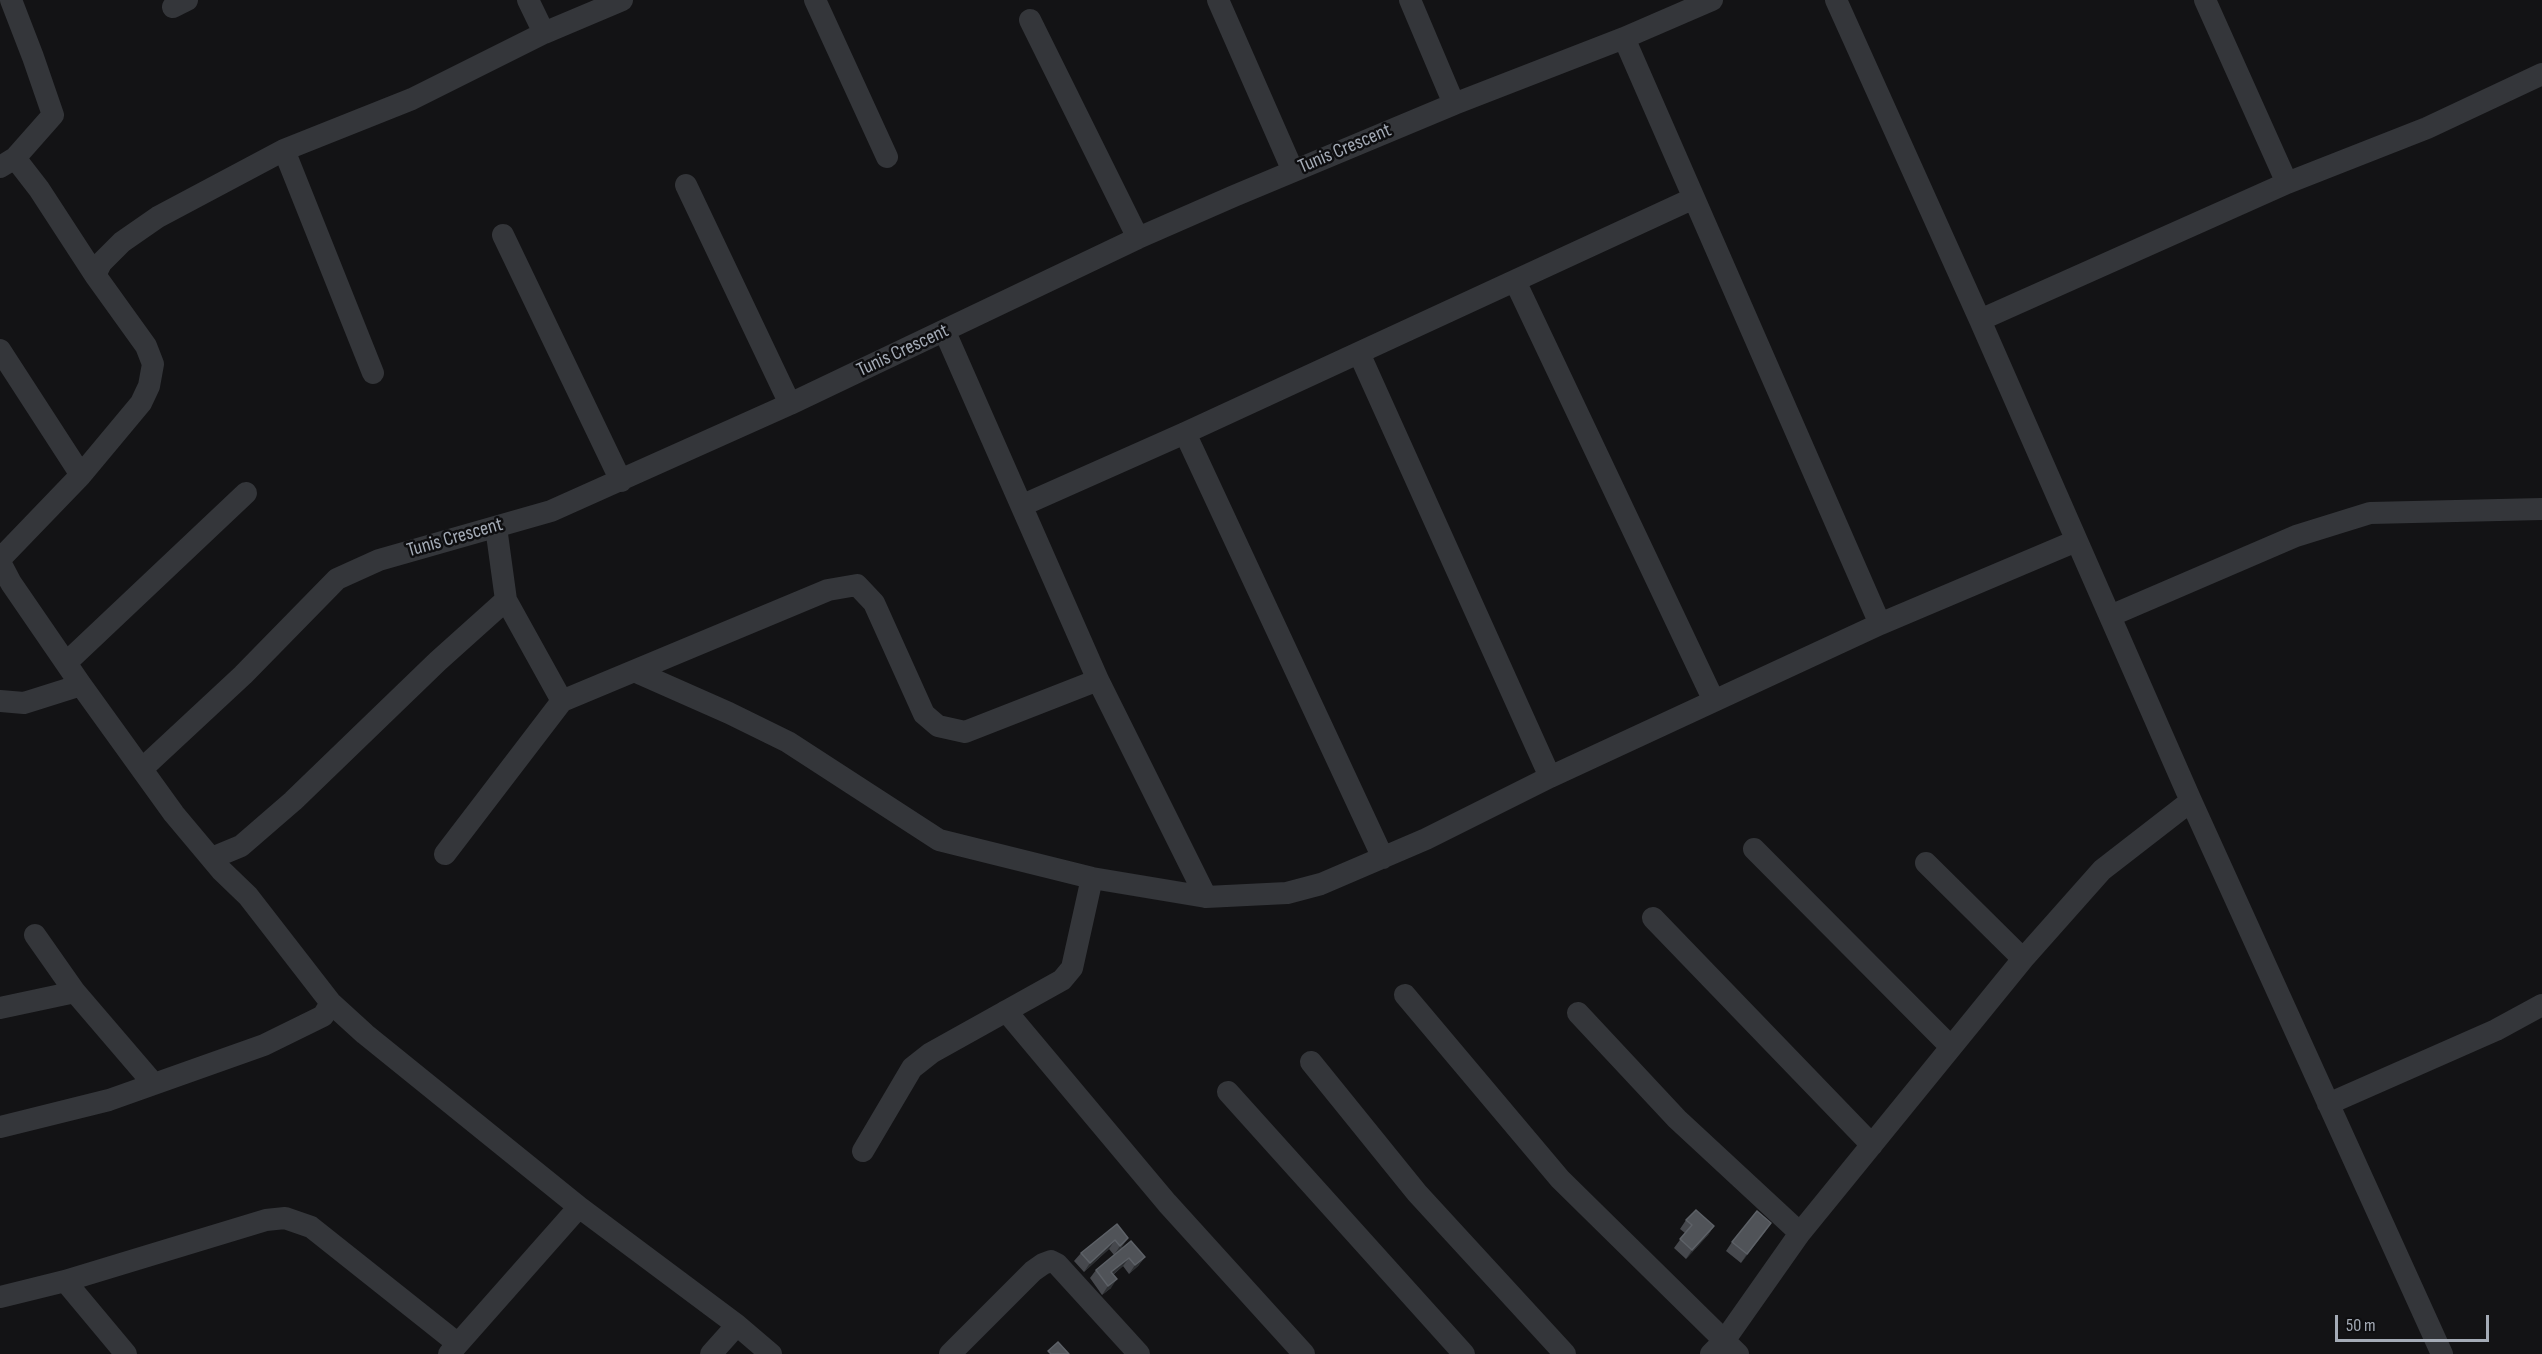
<!DOCTYPE html>
<html>
<head>
<meta charset="utf-8">
<style>
	body { margin:0 }
	#map { position:relative; width:2542px; height:1354px; overflow:hidden; background:#131315; font-family:"Sofia Sans Condensed",sans-serif }
	canvas { display:block }
	.scale { position:absolute; left:2335px; top:1315px; width:154px; height:27px; box-sizing:border-box; border:3px solid #a4abb6; border-top:0; padding-left:8px; font-size:18px; line-height:21px; white-space:nowrap; color:#a4abb6; -webkit-text-stroke:4px #0e0e10; paint-order:stroke }
</style>
</head>
<body>
<div id="map">
<canvas width="2542" height="1354"></canvas>
<div class="scale">50 m</div>
</div>
<script>
const context = document.querySelector('canvas').getContext('2d');
context.lineJoin = 'round';
function toPath(rows) {
  const path = new Path2D();
  for (const r of rows) {
    path.moveTo(r[0], r[1]);
    for (let i = 2; i < r.length; i += 2) path.lineTo(r[i], r[i + 1]);
  }
  return path;
}
function stroke(path, color, width, dash) {
  context.strokeStyle = color;
  context.lineWidth = width;
  context.lineCap = dash ? 'butt' : 'round';
  context.setLineDash(dash || []);
  context.stroke(path);
}
function paint(path, color) {
  context.fillStyle = color;
  context.fill(path, 'evenodd');
}
function drawText(font, color, halo, rows, align = 'center') {
  context.font = font + ' "Sofia Sans Condensed",sans-serif';
  context.lineWidth = 5;
  context.setLineDash([]);
  context.textBaseline = 'middle';
  context.strokeStyle = halo;
  context.fillStyle = color;
  for (const [text, x, y, turn = 0] of rows) {
    context.save();
    context.translate(x, y);
    context.rotate((+turn || 0) * Math.PI / 180);
    context.textAlign = isNaN(turn) ? turn : align;
    if (halo) context.strokeText(text, 0, 0);
    context.fillText(text, 0, 0);
    context.restore();
  }
}
const minor = toPath([
	[11,0,33,57,53,115,15,158],
	[528,0,544,33],
	[815,0,887,157],
	[1218,0,1293,171],
	[1410,0,1454,104],
	[1836,0,1980,320,2191,801,2442,1354],
	[2205,0,2287,183],
	[173,7,187,0],
	[1030,20,1138,238],
	[1624,38,1880,624],
	[284,150,373,373],
	[0,167,15,158,39,189,95,275],
	[686,185,790,404],
	[503,235,621,481],
	[1515,281,1714,701],
	[1980,320,2287,183,2427,128,2542,74],
	[945,332,1098,680,1206,897],
	[0,350,81,475],
	[1359,353,1550,777],
	[1185,433,1383,858],
	[1023,505,1185,433,1694,198],
	[496,527,506,600,562,701],
	[0,559,81,475,141,403,149,386,153,364,146,346,95,275,101,263,122,242,158,217,284,150,412,99,544,33,622,0],
	[0,562,11,583,81,685,174,814,221,870,248,896,331,1003,365,1034,579,1207,737,1325],
	[2110,616,2296,536,2370,513,2542,509],
	[66,663,246,493],
	[634,671,729,713,788,742,939,840,1092,878,1206,897,1287,893,1321,884,1426,839,1550,777,1880,624,2076,541],
	[0,701,24,703,81,685],
	[143,768,243,675,337,579,379,560,551,511,790,404,1138,238,1234,196,1454,104,1624,38,1712,0],
	[1754,849,1951,1047],
	[445,854,562,701,828,590,857,585,874,603,924,714,938,726,965,732,1098,680],
	[212,858,241,846,293,801,438,661,506,600],
	[1926,863,2023,959],
	[1653,918,1872,1145],
	[35,935,75,992,153,1083],
	[1405,995,1560,1179,1738,1354],
	[0,1008,75,992],
	[1006,1011,1167,1203,1304,1354],
	[1578,1013,1677,1119,1800,1233],
	[1311,1062,1417,1193,1565,1354],
	[1228,1092,1464,1354],
	[2328,1104,2496,1030,2542,1005],
	[0,1127,109,1100,264,1045,323,1016,331,1003],
	[863,1151,912,1068,931,1053,1062,980,1072,968,1092,878],
	[65,1281,126,1354],
	[0,1297,65,1281,266,1220,285,1218,311,1227,457,1343],
	[449,1354,579,1207],
	[711,1354,737,1325,771,1354],
	[950,1354,1033,1271,1043,1264,1051,1261,1057,1264,1139,1354],
	[1711,1354,1724,1341,1800,1233,2023,959,2102,870,2191,801]
]);
const wall = toPath([
	[1686,1220,1714,1226,1708,1235,1686,1259,1674,1248,1685,1233,1680,1229],
	[1771,1223,1741,1263,1726,1251,1732,1242],
	[1117,1224,1122,1247,1114,1255,1109,1249,1084,1272,1074,1261,1081,1253],
	[1131,1241,1145,1257,1138,1266,1129,1274,1123,1266,1113,1275,1111,1288,1102,1295,1090,1278,1096,1270]
]);
const shadedWall = toPath([
	[1771,1223,1765,1232,1741,1263,1747,1254],
	[1714,1226,1708,1235,1686,1259,1692,1250],
	[1128,1238,1122,1247,1114,1255,1120,1246],
	[1115,1240,1109,1249,1084,1272,1090,1263],
	[1145,1257,1138,1266,1129,1274,1135,1265],
	[1129,1258,1123,1266,1105,1281,1111,1272],
	[1117,1279,1111,1288,1102,1295,1108,1286]
]);
const building = toPath([
	[1696,1210,1714,1226,1692,1250,1680,1239,1692,1225,1686,1220,1696,1210],
	[1757,1211,1771,1223,1747,1254,1732,1242,1757,1211],
	[1117,1224,1128,1238,1120,1246,1115,1240,1090,1263,1081,1253,1117,1224],
	[1131,1241,1145,1257,1135,1265,1129,1258,1111,1272,1117,1279,1108,1286,1096,1270,1131,1241],
	[1058,1342,1069,1354,1051,1354,1048,1351,1058,1342]
]);
const streetNames = [
	["Tunis Crescent",1345,149,-23],
	["Tunis Crescent",903,351,-25],
	["Tunis Crescent",455,538,-16]
];
stroke(minor, '#34363a', 22);
paint(wall, '#46484d');
paint(shadedWall, '#2d2f32');
paint(building, '#505358');
stroke(building, '#5d6167', 1.5);
drawText('20px', '#a4abb6', '#0e0e10', streetNames);
</script>
</body>
</html>
